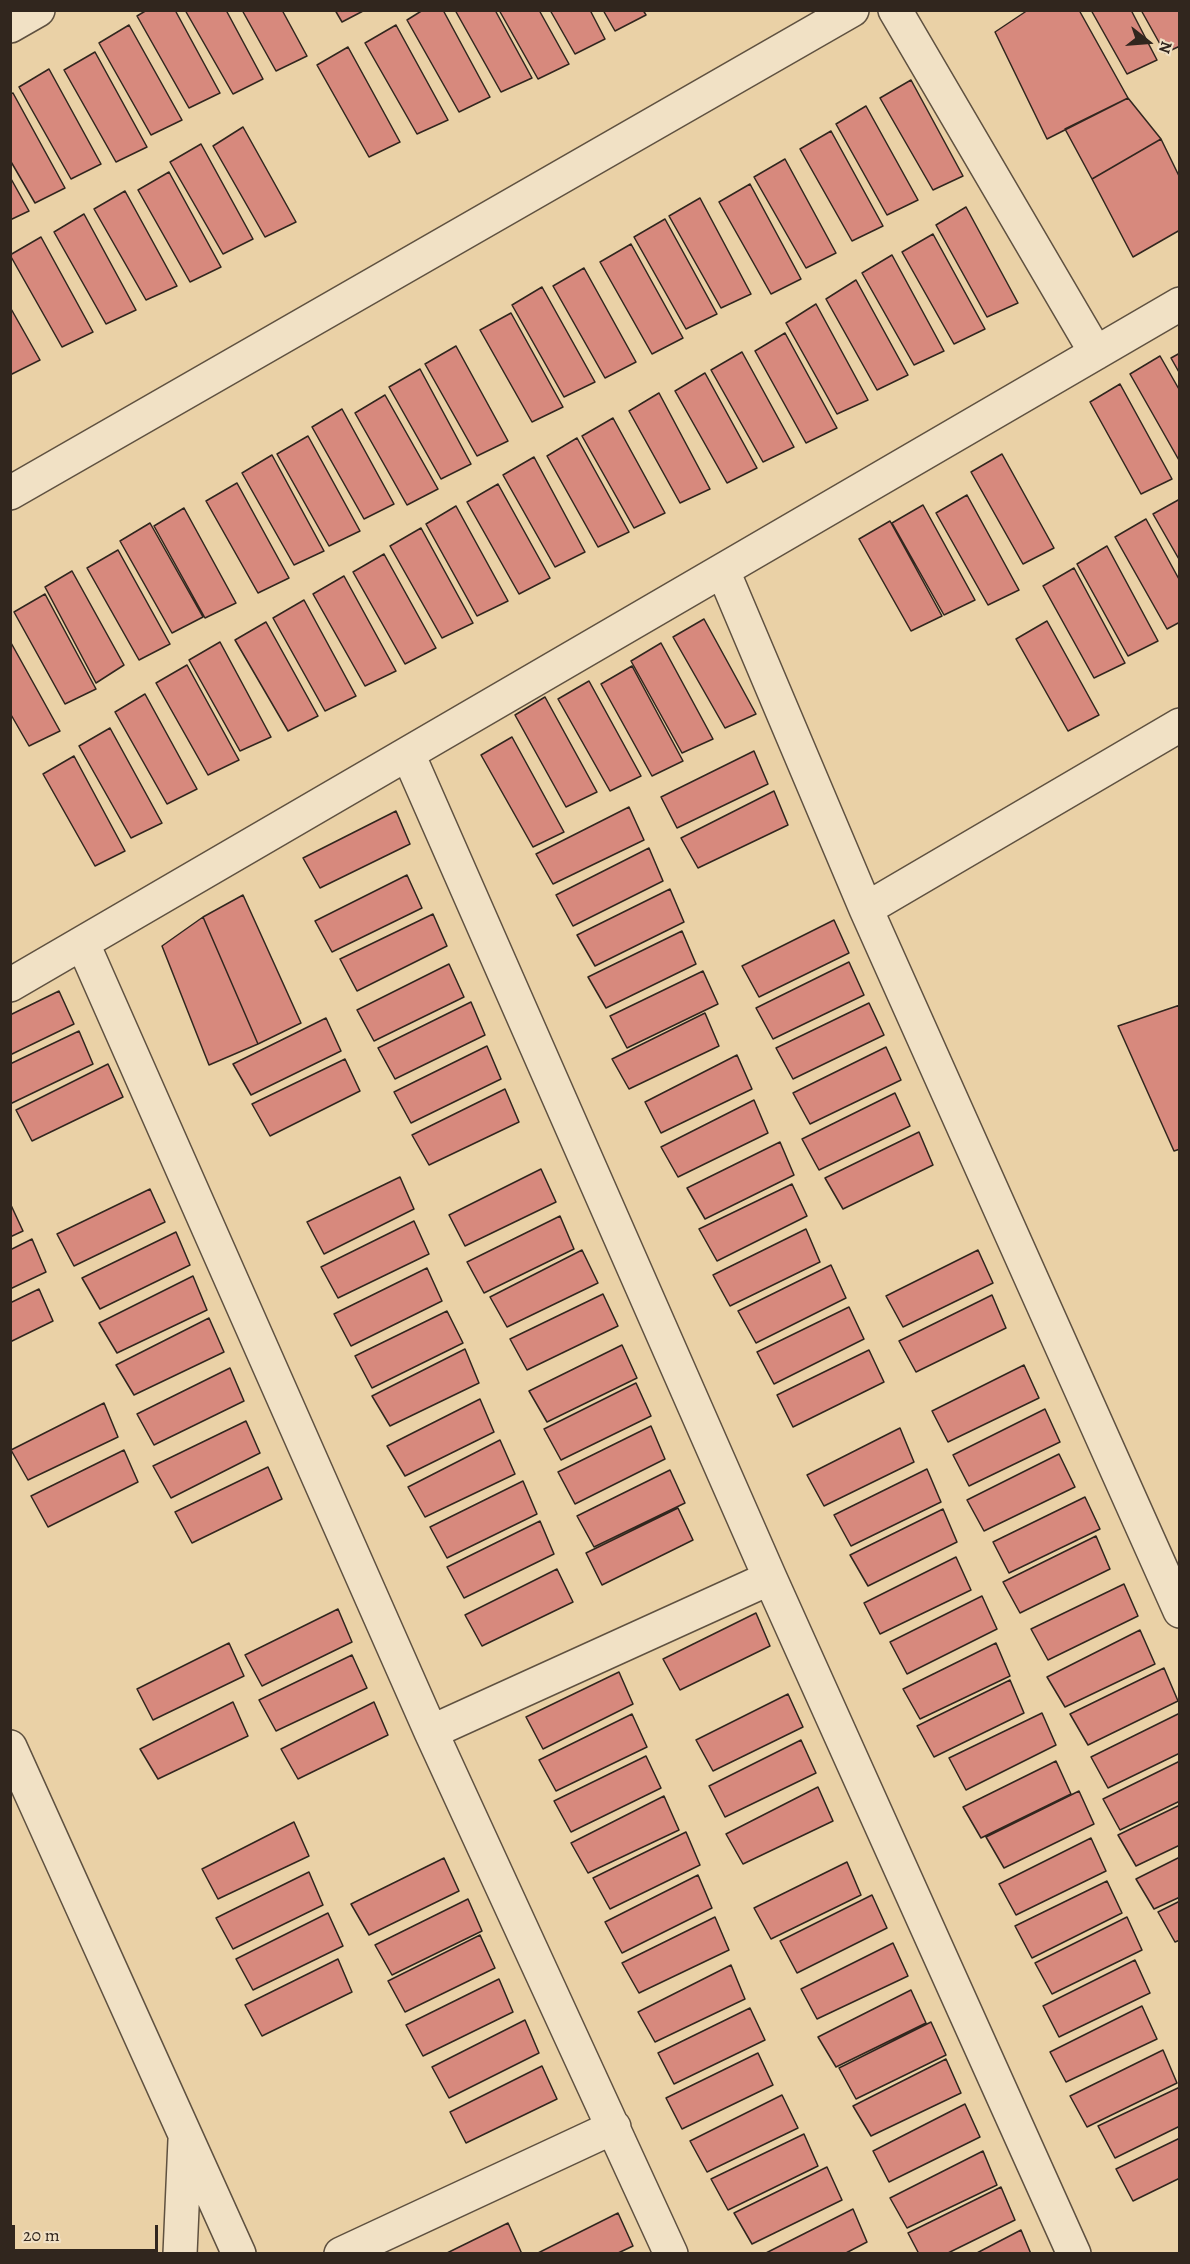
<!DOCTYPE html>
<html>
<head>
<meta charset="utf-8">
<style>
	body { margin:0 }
	#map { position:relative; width:1190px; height:2264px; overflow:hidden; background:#ead1a6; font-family:Alegreya,serif }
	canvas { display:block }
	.frame { position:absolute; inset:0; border:12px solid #31261e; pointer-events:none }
	.north { position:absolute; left:1118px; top:12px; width:60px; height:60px; -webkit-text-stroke:4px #f1e1c5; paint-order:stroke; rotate:107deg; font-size:16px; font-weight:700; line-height:24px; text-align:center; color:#31261e }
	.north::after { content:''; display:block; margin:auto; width:21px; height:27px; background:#31261e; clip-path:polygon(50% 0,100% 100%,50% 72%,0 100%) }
	.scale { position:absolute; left:12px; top:2225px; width:146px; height:27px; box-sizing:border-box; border:3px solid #31261e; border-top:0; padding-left:8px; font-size:18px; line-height:21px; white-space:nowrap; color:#31261e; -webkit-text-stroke:4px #f1e1c5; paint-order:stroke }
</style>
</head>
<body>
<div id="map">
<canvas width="1190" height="2264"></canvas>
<div class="frame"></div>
<div class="north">N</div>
<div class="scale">20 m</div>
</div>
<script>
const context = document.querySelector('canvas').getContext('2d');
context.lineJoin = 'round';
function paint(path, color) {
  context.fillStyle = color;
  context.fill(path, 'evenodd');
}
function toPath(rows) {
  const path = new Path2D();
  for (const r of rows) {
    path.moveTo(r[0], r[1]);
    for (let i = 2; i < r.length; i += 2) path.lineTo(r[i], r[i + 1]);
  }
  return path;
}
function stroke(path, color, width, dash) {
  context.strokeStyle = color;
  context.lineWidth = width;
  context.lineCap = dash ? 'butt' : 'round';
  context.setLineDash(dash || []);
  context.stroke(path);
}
const building = toPath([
	[147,10,175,10,220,93,189,108,137,16,147,10],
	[185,10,226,10,263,79,233,94,185,10],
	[242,10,282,10,307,56,276,71,242,10],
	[335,10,365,10,342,22,335,10],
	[423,10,443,10,490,97,459,112,407,20,423,10],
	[455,10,495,10,532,78,501,92,455,10],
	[499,10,539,10,569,64,538,79,499,10],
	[550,10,590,10,605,39,575,54,550,10],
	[603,10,643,10,646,15,615,31,603,10],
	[1028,10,1079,10,1128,98,1047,139,995,32,1028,10],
	[1091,10,1131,10,1157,60,1127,74,1091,10],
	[1141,10,1180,10,1180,46,1165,53,1141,10],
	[129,25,182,120,151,135,99,43,129,25],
	[396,25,448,120,417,134,365,43,396,25],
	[348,47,400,142,369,157,317,65,348,47],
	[95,52,147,147,116,162,64,70,95,52],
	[49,69,101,164,71,179,19,87,49,69],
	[911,80,963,176,933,190,880,98,911,80],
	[13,93,65,188,35,203,10,160,10,94,13,93],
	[1128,98,1161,139,1092,179,1065,129,1128,98],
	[866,106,918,200,887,215,836,124,866,106],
	[243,127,296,222,265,237,213,146,243,127],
	[831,131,883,226,852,241,800,149,831,131],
	[1161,139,1180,178,1180,230,1133,257,1092,179,1161,139],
	[201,144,253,239,223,254,170,162,201,144],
	[785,159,836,253,806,268,754,177,785,159],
	[169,172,221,267,190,282,138,190,169,172],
	[10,177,29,211,10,220,10,177],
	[750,184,801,279,771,294,719,202,750,184],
	[125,191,177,286,146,300,94,209,125,191],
	[700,198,751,294,721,308,669,216,700,198],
	[966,207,1018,303,987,317,936,225,966,207],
	[84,214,136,310,106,324,54,232,84,214],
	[665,219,717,314,686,329,634,237,665,219],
	[933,234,985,329,954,344,902,252,933,234],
	[41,237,93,332,62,347,10,255,41,237],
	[631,244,683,338,652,354,600,262,631,244],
	[892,255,944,351,914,365,862,273,892,255],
	[584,268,636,362,605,378,553,286,584,268],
	[856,280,908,375,877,390,826,299,856,280],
	[542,287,595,382,564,397,512,305,542,287],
	[816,304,868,400,837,414,786,323,816,304],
	[10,307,40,360,10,375,10,307],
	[511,313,563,407,532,422,480,330,511,313],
	[785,333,837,428,806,443,755,351,785,333],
	[456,346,508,441,477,456,425,364,456,346],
	[742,352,794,447,763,462,711,370,742,352],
	[1180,353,1180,374,1171,358,1180,353],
	[1160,356,1180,391,1180,462,1130,374,1160,356],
	[420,369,471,464,441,479,389,387,420,369],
	[705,373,757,468,727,483,675,391,705,373],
	[1120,384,1172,479,1141,494,1090,402,1120,384],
	[659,393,710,489,680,503,629,411,659,393],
	[385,395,438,489,407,505,355,413,385,395],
	[342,409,394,504,364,519,312,427,342,409],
	[613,418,665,513,634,528,582,436,613,418],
	[308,436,360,531,329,546,277,454,308,436],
	[577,438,629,532,598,547,547,456,577,438],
	[1002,454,1054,548,1023,564,971,472,1002,454],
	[272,455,324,551,294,565,242,473,272,455],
	[534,457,585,552,555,567,503,475,534,457],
	[237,483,289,578,258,593,206,501,237,483],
	[498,484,550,578,519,594,467,502,498,484],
	[967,495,1019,590,988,605,936,513,967,495],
	[1180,499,1180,561,1153,514,1180,499],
	[923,505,975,600,944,615,892,523,923,505],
	[456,506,508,601,477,616,426,524,456,506],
	[184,508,236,603,205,618,154,526,184,508],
	[1146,519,1180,581,1180,622,1167,629,1115,537,1146,519],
	[890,521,942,616,911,631,859,539,890,521],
	[150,523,203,617,172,633,120,541,150,523],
	[421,528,473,623,442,638,390,546,421,528],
	[1107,546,1158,641,1128,656,1077,564,1107,546],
	[118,550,170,644,139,660,87,568,118,550],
	[384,554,436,648,405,664,353,572,384,554],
	[1074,568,1125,663,1094,678,1043,586,1074,568],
	[72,571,124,665,96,683,45,587,72,571],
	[344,576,396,671,365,686,313,594,344,576],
	[45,594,96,689,65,704,14,612,45,594],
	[304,600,356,696,325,711,273,618,304,600],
	[704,619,756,714,725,728,673,637,704,619],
	[1047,621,1099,715,1068,731,1016,639,1047,621],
	[266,622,318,716,288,731,235,640,266,622],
	[10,641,60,731,29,746,10,713,10,641],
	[220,642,271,737,240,751,189,660,220,642],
	[661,643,713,739,682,753,631,661,661,643],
	[187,665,239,760,208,775,156,683,187,665],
	[632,666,683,761,652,776,601,684,632,666],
	[589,681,641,776,610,791,558,699,589,681],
	[145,694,197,789,167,804,115,712,145,694],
	[545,697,597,792,566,807,515,715,545,697],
	[110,728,162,823,131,838,79,746,110,728],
	[512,737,564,832,533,847,481,755,512,737],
	[754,751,768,784,677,828,661,797,754,751],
	[74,756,125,851,95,866,43,774,74,756],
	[774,791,788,825,698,868,681,838,774,791],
	[629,807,644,840,553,884,536,854,629,807],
	[396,811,410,844,320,888,303,858,396,811],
	[649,848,663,881,573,926,556,895,649,848],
	[407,875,422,908,332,952,315,921,407,875],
	[670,889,684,922,595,966,577,935,670,889],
	[243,895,301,1023,258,1044,203,917,243,895],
	[433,914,447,946,357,991,340,959,433,914],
	[203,917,258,1044,209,1065,162,946,203,917],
	[834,920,849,953,759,997,742,966,834,920],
	[682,931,696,964,606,1008,588,977,682,931],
	[849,962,864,995,773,1039,756,1008,849,962],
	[449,964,464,997,374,1041,357,1010,449,964],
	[703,971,718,1004,627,1048,610,1016,703,971],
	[59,991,74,1024,10,1055,10,1015,59,991],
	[471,1002,485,1035,395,1079,378,1048,471,1002],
	[869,1003,884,1035,793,1079,776,1048,869,1003],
	[1180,1005,1180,1149,1174,1151,1118,1026,1180,1005],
	[705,1013,719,1046,629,1089,612,1059,705,1013],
	[326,1018,341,1051,251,1095,233,1064,326,1018],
	[79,1031,93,1064,10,1104,10,1064,79,1031],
	[487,1046,501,1079,411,1123,394,1092,487,1046],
	[886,1047,901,1080,810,1124,793,1093,886,1047],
	[737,1055,752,1089,661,1133,645,1102,737,1055],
	[345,1059,360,1091,270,1136,252,1104,345,1059],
	[108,1064,123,1097,32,1141,16,1110,108,1064],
	[505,1089,519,1122,429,1165,412,1135,505,1089],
	[895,1093,910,1126,819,1170,802,1139,895,1093],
	[754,1100,768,1133,678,1177,661,1147,754,1100],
	[919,1132,933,1165,843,1209,825,1178,919,1132],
	[780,1142,794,1175,705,1219,687,1188,780,1142],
	[541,1169,556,1202,465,1246,449,1215,541,1169],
	[400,1177,414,1209,324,1254,307,1222,400,1177],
	[792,1184,807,1216,717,1261,699,1229,792,1184],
	[150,1189,165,1222,74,1266,57,1234,150,1189],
	[10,1203,23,1231,10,1237,10,1203],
	[560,1216,574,1249,484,1293,467,1262,560,1216],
	[414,1221,429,1254,338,1298,321,1267,414,1221],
	[806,1229,820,1262,730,1306,713,1275,806,1229],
	[176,1232,190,1265,100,1309,82,1278,176,1232],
	[32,1239,46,1272,10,1289,10,1250,32,1239],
	[582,1250,598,1283,507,1327,490,1297,582,1250],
	[978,1250,993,1283,903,1327,886,1296,978,1250],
	[831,1265,846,1298,756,1343,738,1311,831,1265],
	[427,1268,442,1301,351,1346,334,1314,427,1268],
	[193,1276,207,1310,117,1353,99,1323,193,1276],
	[39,1289,53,1321,10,1342,10,1303,39,1289],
	[603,1294,618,1326,527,1370,510,1339,603,1294],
	[992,1295,1006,1328,916,1372,899,1341,992,1295],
	[849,1307,864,1339,774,1384,757,1352,849,1307],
	[447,1311,463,1343,372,1388,355,1356,447,1311],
	[209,1318,224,1352,134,1395,116,1365,209,1318],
	[622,1345,637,1378,547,1422,529,1391,622,1345],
	[465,1349,479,1383,390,1426,372,1396,465,1349],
	[869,1350,884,1382,793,1427,777,1395,869,1350],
	[1024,1365,1039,1398,948,1442,932,1411,1024,1365],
	[230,1368,244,1401,154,1445,137,1414,230,1368],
	[636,1383,651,1416,561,1460,544,1429,636,1383],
	[480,1399,494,1432,405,1476,387,1446,480,1399],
	[104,1403,118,1437,28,1480,11,1450,104,1403],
	[1045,1409,1060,1442,969,1486,953,1455,1045,1409],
	[246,1421,260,1453,171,1498,153,1466,246,1421],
	[651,1426,665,1459,575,1504,558,1472,651,1426],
	[900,1428,914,1462,824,1506,807,1475,900,1428],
	[500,1440,515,1474,425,1517,408,1487,500,1440],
	[124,1450,138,1482,48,1527,31,1496,124,1450],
	[1059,1454,1075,1487,984,1531,967,1500,1059,1454],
	[268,1467,282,1499,192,1543,175,1512,268,1467],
	[927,1469,941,1502,851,1546,834,1515,927,1469],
	[670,1470,685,1503,594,1547,577,1516,670,1470],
	[523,1481,537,1514,447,1558,430,1527,523,1481],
	[1085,1497,1100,1529,1009,1573,993,1542,1085,1497],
	[678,1508,693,1540,602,1585,586,1553,678,1508],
	[943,1509,957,1542,868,1586,850,1555,943,1509],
	[540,1521,554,1554,464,1598,447,1567,540,1521],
	[1096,1536,1110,1569,1020,1613,1003,1582,1096,1536],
	[956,1557,971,1590,880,1634,864,1603,956,1557],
	[557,1569,573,1602,482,1646,465,1615,557,1569],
	[1124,1584,1138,1616,1048,1660,1031,1629,1124,1584],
	[982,1596,997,1629,907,1674,890,1642,982,1596],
	[338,1609,352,1642,262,1686,245,1655,338,1609],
	[756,1613,770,1646,680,1690,663,1659,756,1613],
	[1140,1630,1155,1664,1065,1707,1047,1677,1140,1630],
	[229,1643,244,1676,153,1720,137,1689,229,1643],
	[996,1643,1010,1676,920,1719,903,1689,996,1643],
	[352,1655,367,1688,276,1731,259,1700,352,1655],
	[1164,1668,1178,1701,1088,1745,1070,1714,1164,1668],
	[619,1672,633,1704,543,1749,526,1717,619,1672],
	[1010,1680,1024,1713,934,1757,917,1726,1010,1680],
	[788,1694,803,1727,713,1771,696,1740,788,1694],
	[233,1702,248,1736,158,1779,140,1749,233,1702],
	[374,1702,388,1735,298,1779,281,1749,374,1702],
	[1042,1713,1056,1745,966,1790,949,1758,1042,1713],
	[1180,1713,1180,1753,1108,1788,1091,1757,1180,1713],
	[632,1714,647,1747,556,1791,539,1760,632,1714],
	[801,1740,816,1773,725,1817,709,1786,801,1740],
	[646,1756,661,1788,571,1832,554,1801,646,1756],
	[1056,1761,1071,1794,981,1838,963,1807,1056,1761],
	[1180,1761,1180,1801,1120,1830,1103,1799,1180,1761],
	[818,1787,833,1821,743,1864,726,1834,818,1787],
	[1079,1791,1094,1824,1004,1868,986,1837,1079,1791],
	[664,1796,679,1830,588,1873,571,1843,664,1796],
	[1180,1805,1180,1845,1136,1866,1118,1835,1180,1805],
	[294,1822,309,1856,218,1899,202,1869,294,1822],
	[686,1832,700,1865,610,1909,593,1878,686,1832],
	[1091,1838,1106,1871,1016,1915,999,1884,1091,1838],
	[1180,1857,1180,1897,1154,1909,1136,1879,1180,1857],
	[444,1858,459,1891,369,1935,351,1904,444,1858],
	[847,1862,861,1895,771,1939,754,1908,847,1862],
	[309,1872,323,1905,233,1949,216,1918,309,1872],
	[698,1875,712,1908,622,1953,605,1922,698,1875],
	[1107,1881,1122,1913,1032,1958,1015,1926,1107,1881],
	[872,1895,887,1928,797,1973,780,1941,872,1895],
	[468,1899,482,1931,392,1975,375,1945,468,1899],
	[1180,1901,1180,1940,1175,1942,1158,1912,1180,1901],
	[328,1913,343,1946,253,1990,236,1959,328,1913],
	[715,1917,729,1950,639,1993,622,1963,715,1917],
	[1127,1917,1142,1950,1052,1994,1035,1963,1127,1917],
	[480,1935,495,1968,405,2012,388,1981,480,1935],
	[893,1943,908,1976,817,2019,801,1989,893,1943],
	[338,1959,352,1992,262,2036,245,2005,338,1959],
	[1135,1960,1150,1993,1059,2037,1043,2006,1135,1960],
	[731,1965,745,1999,655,2042,638,2012,731,1965],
	[499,1979,513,2012,423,2056,406,2025,499,1979],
	[911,1990,926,2023,836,2067,818,2037,911,1990],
	[1142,2006,1157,2039,1066,2082,1050,2052,1142,2006],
	[750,2008,765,2040,674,2084,658,2053,750,2008],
	[525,2020,539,2053,449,2098,432,2067,525,2020],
	[931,2022,946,2055,856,2099,839,2068,931,2022],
	[1163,2050,1177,2083,1087,2127,1070,2096,1163,2050],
	[758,2053,773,2085,682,2129,666,2098,758,2053],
	[946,2059,961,2093,871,2136,853,2106,946,2059],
	[542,2066,557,2099,466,2143,450,2112,542,2066],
	[1180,2087,1180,2126,1115,2158,1098,2126,1180,2087],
	[782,2095,798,2128,707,2172,690,2141,782,2095],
	[965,2104,980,2137,889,2182,873,2151,965,2104],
	[804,2134,818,2166,728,2210,711,2179,804,2134],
	[1180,2138,1180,2178,1133,2201,1116,2169,1180,2138],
	[983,2151,997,2185,907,2228,890,2198,983,2151],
	[827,2167,842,2200,752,2244,734,2213,827,2167],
	[1001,2187,1015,2220,946,2254,919,2254,908,2233,1001,2187],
	[853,2209,867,2242,844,2254,764,2254,853,2209],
	[618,2213,633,2246,616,2254,536,2254,618,2213],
	[508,2223,522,2254,445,2254,508,2223],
	[1021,2230,1031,2254,975,2254,1021,2230]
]);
const minor = toPath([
	[895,10,1096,353],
	[10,26,38,10],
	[10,493,852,10],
	[723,571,866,909,1180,1611],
	[408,754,770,1578,1074,2254],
	[866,909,1180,725],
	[83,944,431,1732,671,2254],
	[10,985,1180,304],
	[431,1732,770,1578],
	[10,1747,239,2254],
	[180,2254,185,2140],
	[341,2254,614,2127]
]);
paint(building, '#d7897d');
stroke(building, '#31261e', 1.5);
stroke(minor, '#5f5140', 36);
stroke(minor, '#f1e1c5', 33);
</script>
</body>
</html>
